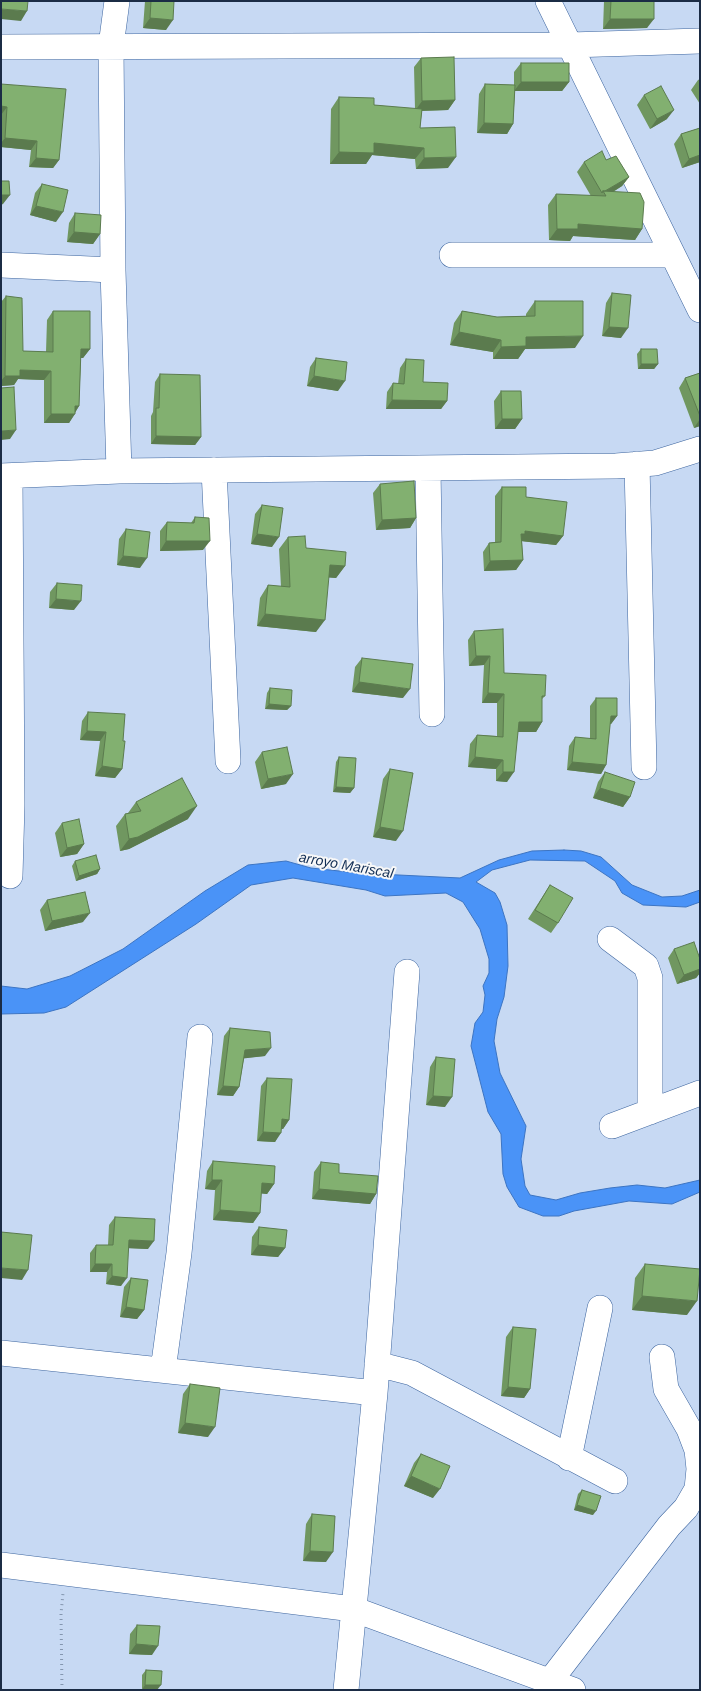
<!DOCTYPE html>
<html>
<head>
<meta charset="utf-8">
<style>
	body { margin:0 }
	#map { position:relative; width:701px; height:1691px; overflow:hidden; background:#c7d9f3; font-family:Helvetica,sans-serif }
	canvas { display:block }
	.frame { position:absolute; inset:0; border:2px solid #1b2c45; pointer-events:none }
</style>
</head>
<body>
<div id="map">
<canvas width="701" height="1691"></canvas>
<div class="frame"></div>
</div>
<script>
const context = document.querySelector('canvas').getContext('2d');
context.lineJoin = 'round';
function paint(path, color) {
  context.fillStyle = color;
  context.fill(path, 'evenodd');
}
function toPath(rows) {
  const path = new Path2D();
  for (const r of rows) {
    path.moveTo(r[0], r[1]);
    for (let i = 2; i < r.length; i += 2) path.lineTo(r[i], r[i + 1]);
  }
  return path;
}
function stroke(path, color, width, dash) {
  context.strokeStyle = color;
  context.lineWidth = width;
  context.lineCap = dash ? 'butt' : 'round';
  context.setLineDash(dash || []);
  context.stroke(path);
}
function drawText(font, color, halo, rows, align = 'center') {
  context.font = font + ' Helvetica,sans-serif';
  context.lineWidth = 4;
  context.setLineDash([]);
  context.textBaseline = 'middle';
  context.strokeStyle = halo;
  context.fillStyle = color;
  for (const [text, x, y, turn = 0] of rows) {
    context.save();
    context.translate(x, y);
    context.rotate((+turn || 0) * Math.PI / 180);
    context.textAlign = isNaN(turn) ? turn : align;
    if (halo) context.strokeText(text, 0, 0);
    context.fillText(text, 0, 0);
    context.restore();
  }
}
const water = toPath([
	[564,850,581,851,601,857,632,885,662,897,682,896,700,890,700,902,686,907,643,905,622,893,615,881,585,861,530,860,492,870,476,882,495,893,500,902,507,925,508,966,504,997,497,1019,494,1041,500,1073,526,1126,521,1159,525,1186,530,1195,556,1200,580,1193,610,1188,637,1185,665,1188,700,1180,700,1192,672,1204,629,1201,574,1211,559,1216,543,1216,519,1207,507,1187,503,1174,501,1134,488,1112,471,1046,475,1023,483,1012,485,995,483,986,489,973,489,959,480,929,463,902,446,893,385,896,366,890,293,878,251,885,196,924,66,1007,44,1013,1,1014,1,986,27,989,70,976,123,949,205,891,248,865,286,861,311,868,358,873,460,878,499,860,532,851,564,850]
]);
const path = toPath([
	[62,1690,61,1614,63,1593]
]);
const minor = toPath([
	[117,1,111,46,113,270,119,471],
	[548,1,700,310],
	[1,47,570,45,700,41],
	[452,255,672,255],
	[1,265,113,270],
	[637,464,644,767],
	[428,468,432,714],
	[214,470,228,761],
	[1,476,119,471,616,466,655,463,700,449],
	[10,476,12,805,10,876],
	[610,939,646,966,650,978,650,1112],
	[612,1126,700,1093],
	[1,1353,375,1393],
	[377,1364,412,1373,615,1481],
	[163,1370,179,1253,200,1037],
	[569,1458,600,1308],
	[1,1565,353,1609,573,1690],
	[550,1681,669,1526,686,1508,697,1489,699,1469,697,1450,689,1429,666,1389,662,1357],
	[346,1690,375,1393,407,972]
]);
const wall = toPath([
	[145,1,174,1,166,30,143,28],
	[604,1,654,1,647,28,603,29],
	[421,58,455,100,448,110,422,111,420,128,448,168,416,169,415,159,372,155,366,164,330,164,331,109,339,97,374,105,415,109,414,67],
	[521,63,569,82,562,91,515,91,513,124,507,134,477,133,479,94,485,84,514,85,514,72],
	[700,79,700,104,691,90,698,80],
	[1,84,59,160,53,168,29,167,31,150,1,147],
	[644,95,667,119,650,129,637,105],
	[700,128,700,162,682,168,674,144,681,134],
	[606,160,629,177,622,186,613,192,642,229,635,240,573,236,570,241,549,240,548,205,556,194,591,196,577,172,584,162],
	[42,184,56,222,30,215,35,193],
	[75,213,100,234,93,244,67,242,69,223],
	[612,293,621,338,602,336,606,303],
	[6,296,23,351,46,352,47,320,53,311,90,349,83,358,81,358,79,406,69,423,44,423,44,380,18,379,14,385,1,386,1,302],
	[535,301,575,348,525,349,518,359,493,359,493,352,450,345,454,323,462,311,497,317,526,316,526,314],
	[641,349,658,364,654,369,638,369,637,354],
	[316,358,338,391,307,386,310,367],
	[406,359,423,382,447,401,441,409,386,409,387,392,393,383,398,384,400,368],
	[700,373,700,426,694,428,679,388,685,378],
	[160,374,201,437,195,445,151,444,151,416,153,412,155,382],
	[501,391,522,419,515,429,495,429,494,401],
	[380,484,416,518,410,528,376,530,373,493],
	[502,487,526,497,563,536,556,545,522,541,523,560,516,570,484,571,483,552,489,543,495,542,495,496],
	[262,505,272,547,251,544,255,514],
	[195,517,203,550,160,551,160,531,167,522,191,523],
	[126,529,140,568,117,565,119,539],
	[288,537,306,548,345,566,336,578,328,577,316,632,257,626,260,598,268,585,281,587,279,549],
	[57,583,74,610,49,608,50,592],
	[474,631,504,673,545,696,542,699,542,722,536,732,518,732,507,782,496,781,496,769,468,767,470,744,477,735,497,736,497,703,482,703,484,665,469,666,468,640],
	[362,658,403,698,352,692,355,667],
	[270,688,291,706,287,710,265,709,267,693],
	[596,698,617,716,611,724,610,724,606,765,601,774,567,770,569,746,575,737,590,739,590,706],
	[88,712,123,741,122,769,115,778,95,776,100,741,80,740,82,721],
	[262,752,286,784,261,789,255,762],
	[339,757,354,788,350,793,333,792,336,762],
	[390,769,396,841,373,837,383,779],
	[605,772,630,797,623,807,593,798,598,782],
	[136,802,188,819,129,849,120,851,116,826,125,814,128,813],
	[62,823,84,844,77,854,60,857,55,833],
	[75,861,100,869,97,874,76,881,72,866],
	[550,885,558,923,551,933,528,919],
	[47,900,83,922,45,931,40,910],
	[674,949,700,959,700,973,696,978,677,984,668,958],
	[230,1028,265,1056,244,1058,239,1087,233,1096,217,1095,224,1036],
	[436,1057,445,1107,426,1105,430,1067],
	[267,1078,289,1120,283,1129,282,1128,275,1142,257,1141,261,1086],
	[213,1161,274,1184,267,1194,261,1193,260,1213,253,1223,213,1220,215,1190,205,1189,207,1171],
	[321,1162,339,1173,376,1194,370,1204,312,1199,314,1172],
	[115,1217,148,1249,129,1248,121,1286,106,1284,107,1272,90,1272,90,1253,96,1245,108,1245,109,1225],
	[259,1227,285,1248,278,1257,251,1255,252,1237],
	[645,1264,687,1315,632,1310,635,1278],
	[131,1278,144,1310,137,1319,120,1317,124,1287],
	[513,1327,530,1389,524,1398,501,1396,506,1337],
	[190,1384,208,1437,178,1433,183,1394],
	[421,1454,433,1498,404,1486,414,1463],
	[582,1490,593,1515,574,1510,578,1494],
	[312,1514,326,1562,303,1561,306,1524],
	[137,1625,152,1655,129,1654,130,1634],
	[146,1670,162,1671,142,1689,142,1675]
]);
const shadedWall = toPath([
	[1,9,27,11,21,21,1,19],
	[150,18,173,20,166,30,143,28],
	[610,19,654,19,647,28,603,29],
	[521,82,569,82,562,91,514,91],
	[455,100,448,110,415,111,422,101],
	[1,106,7,107,1,115],
	[674,110,667,119,650,129,657,119],
	[484,123,513,124,507,134,477,133],
	[5,138,37,141,31,150,1,147,1,143],
	[374,143,424,148,415,159,372,155,366,164,330,164,339,152],
	[700,155,700,162,682,168,689,159],
	[456,157,448,168,416,169,424,158],
	[36,158,59,160,53,168,29,167],
	[629,177,622,186,606,196,604,192],
	[1,195,10,195,3,204,1,205],
	[36,206,63,212,56,222,30,215],
	[578,224,642,229,635,240,573,236,570,241,549,240,557,229],
	[74,232,100,234,93,244,67,242],
	[609,327,628,328,621,338,602,336],
	[459,332,501,340,493,352,450,345],
	[583,336,575,348,525,349,518,359,493,359,501,347,526,337],
	[81,349,90,349,83,358,75,358],
	[641,364,658,364,654,369,638,369],
	[20,370,51,371,44,380,18,379,14,385,1,386,1,381,5,376],
	[314,376,345,381,338,391,307,386],
	[392,400,447,401,441,409,386,409],
	[75,406,79,406,74,414,75,414,69,423,44,423,51,414],
	[502,419,522,419,515,429,495,429],
	[700,419,700,426,694,428],
	[16,430,10,439,1,440,1,431],
	[156,436,201,437,195,445,151,444],
	[416,518,410,528,376,530,382,520],
	[525,531,563,536,556,545,520,541,521,534],
	[257,534,279,537,272,547,251,544],
	[166,541,210,541,203,550,160,551],
	[123,556,147,558,140,568,117,565],
	[523,560,516,570,484,571,490,561],
	[330,565,345,566,336,578,321,577],
	[56,599,81,601,74,610,49,608],
	[265,614,325,620,316,632,257,626],
	[476,656,490,656,484,665,469,666],
	[359,682,410,689,403,698,352,692],
	[488,693,504,694,497,703,482,703],
	[269,704,291,706,287,710,265,709],
	[611,716,617,716,611,724,605,724],
	[519,722,542,722,536,732,512,732],
	[87,731,106,732,100,741,80,740],
	[475,757,503,760,496,769,468,767],
	[572,762,606,765,601,774,567,770],
	[102,766,122,769,115,778,95,776],
	[503,772,514,772,507,782,496,781],
	[293,774,286,784,261,789,268,779],
	[336,787,354,788,350,793,333,792],
	[600,788,630,797,623,807,593,798],
	[197,806,188,819,129,849,120,851,129,839],
	[380,827,403,831,396,841,373,837],
	[84,844,77,854,60,857,67,848],
	[100,869,97,874,76,881,79,876],
	[90,913,83,922,45,931,52,921],
	[700,969,700,973,696,978,677,984,684,975],
	[271,1048,265,1056,239,1059,245,1050],
	[223,1086,239,1087,233,1096,217,1095],
	[433,1096,452,1097,445,1107,426,1105],
	[282,1119,289,1120,283,1129,276,1128],
	[263,1132,281,1133,275,1142,257,1141],
	[212,1180,222,1180,215,1190,205,1189],
	[262,1183,274,1184,267,1194,255,1193],
	[319,1189,376,1194,370,1204,312,1199],
	[220,1210,260,1213,253,1223,213,1220],
	[129,1240,154,1241,148,1249,124,1248],
	[258,1245,285,1248,278,1257,251,1255],
	[95,1264,112,1264,107,1272,90,1272],
	[1,1268,28,1270,22,1280,1,1278],
	[112,1276,127,1278,121,1286,106,1284],
	[642,1296,697,1301,687,1315,632,1310],
	[126,1307,144,1310,137,1319,120,1317],
	[508,1387,530,1389,524,1398,501,1396],
	[185,1423,215,1427,208,1437,178,1433],
	[411,1476,440,1489,433,1498,404,1486],
	[577,1505,596,1511,593,1515,574,1510],
	[310,1551,333,1552,326,1562,303,1561],
	[136,1644,158,1646,152,1655,129,1654],
	[145,1685,161,1685,157,1690,142,1689]
]);
const building = toPath([
	[1,1,28,1,27,11,1,9,1,1],
	[151,1,174,1,173,20,150,18,151,1],
	[611,1,654,1,654,19,610,19,611,1],
	[454,57,455,100,422,101,421,58,454,57],
	[521,63,569,63,569,82,521,82,521,63],
	[1,84,66,89,59,160,36,158,37,141,5,138,7,107,1,106,1,84],
	[485,84,515,85,513,124,484,123,485,84],
	[661,86,674,110,657,119,644,95,661,86],
	[339,97,374,98,374,105,422,109,420,128,455,127,456,157,424,158,424,148,374,143,374,153,339,152,339,97],
	[700,128,700,155,689,159,681,134,700,128],
	[602,151,606,160,616,156,629,177,605,191,603,191,602,193,584,162,602,151],
	[1,181,9,181,10,195,1,195,1,181],
	[42,184,68,190,63,212,36,206,42,184],
	[603,191,640,193,644,202,642,229,578,224,578,229,557,229,556,194,606,196,603,191],
	[75,213,101,215,100,234,74,232,75,213],
	[612,293,631,295,628,328,609,327,612,293],
	[6,296,22,298,23,351,53,352,53,311,90,311,90,349,81,349,79,406,75,406,75,414,51,414,51,371,20,370,20,376,5,376,6,296],
	[535,301,583,301,583,336,526,337,526,346,501,347,501,340,459,332,462,311,497,317,535,316,535,301],
	[641,349,657,349,658,364,641,364,641,349],
	[316,358,347,362,345,381,314,376,316,358],
	[406,359,424,360,423,382,448,383,447,401,392,400,393,383,404,384,406,359],
	[700,373,700,416,685,378,700,373],
	[160,374,200,375,201,437,156,436,156,408,159,408,160,374],
	[14,387,16,430,1,431,1,388,14,387],
	[501,391,521,391,522,419,502,419,501,391],
	[414,481,416,518,382,520,380,484,414,481],
	[502,487,526,487,526,497,567,502,563,536,525,531,525,534,521,534,523,560,490,561,489,543,501,542,502,487],
	[262,505,283,508,279,537,257,534,262,505],
	[195,517,209,518,210,541,166,541,167,522,194,523,195,517],
	[126,529,150,532,147,558,123,556,126,529],
	[305,536,306,548,346,552,345,566,330,565,325,620,265,614,268,585,290,587,288,537,305,536],
	[57,583,82,585,81,601,56,599,57,583],
	[503,629,504,673,546,675,545,696,542,696,542,722,519,722,514,772,503,772,503,760,475,757,477,735,503,737,504,694,488,693,490,656,476,656,474,631,503,629],
	[362,658,413,664,410,689,359,682,362,658],
	[270,688,292,690,291,706,269,704,270,688],
	[596,698,617,698,617,716,611,716,606,765,572,762,575,737,596,739,596,698],
	[88,712,125,714,123,741,125,741,122,769,102,766,106,732,87,731,88,712],
	[287,747,293,774,268,779,262,752,287,747],
	[339,757,356,758,354,788,336,787,339,757],
	[390,769,413,773,403,831,380,827,390,769],
	[605,772,635,782,630,797,600,788,605,772],
	[182,778,197,806,138,837,129,839,125,814,141,811,136,802,182,778],
	[79,819,84,844,67,848,62,823,79,819],
	[96,855,100,869,79,876,75,861,96,855],
	[550,885,573,898,558,923,535,910,550,885],
	[85,892,90,913,52,921,47,900,85,892],
	[694,942,700,959,700,969,684,975,674,949,694,942],
	[230,1028,270,1032,271,1048,245,1050,239,1087,223,1086,230,1028],
	[436,1057,455,1059,452,1097,433,1096,436,1057],
	[267,1078,292,1079,289,1120,282,1119,281,1133,263,1132,267,1078],
	[213,1161,275,1166,274,1184,262,1183,260,1213,220,1210,222,1180,212,1180,213,1161],
	[321,1162,339,1164,339,1173,378,1176,376,1194,319,1189,321,1162],
	[115,1217,155,1219,154,1241,129,1240,127,1278,112,1276,112,1264,95,1264,96,1245,113,1245,115,1217],
	[259,1227,287,1230,285,1248,258,1245,259,1227],
	[1,1232,32,1235,28,1270,1,1268,1,1232],
	[645,1264,700,1269,697,1301,642,1296,645,1264],
	[131,1278,148,1280,144,1310,126,1307,131,1278],
	[513,1327,536,1329,530,1389,508,1387,513,1327],
	[190,1384,220,1388,215,1427,185,1423,190,1384],
	[421,1454,450,1466,440,1489,411,1476,421,1454],
	[582,1490,601,1496,596,1511,577,1505,582,1490],
	[312,1514,335,1516,333,1552,310,1551,312,1514],
	[137,1625,160,1626,158,1646,136,1644,137,1625],
	[146,1670,162,1671,161,1685,145,1685,146,1670]
]);
const waterNames = [
	["arroyo Mariscal",346,866,10]
];
paint(water, '#4a93f7');
stroke(water, '#3c74c2', 1);
stroke(minor, '#3d659f', 26);
stroke(path, '#8496af', 3, [1, 4]);
stroke(minor, '#fff', 25);
paint(wall, '#709760');
paint(shadedWall, '#5b7b4e');
paint(building, '#82b070');
stroke(building, '#5b7b4e', 1);
drawText('italic 14px', '#112d54', '#f8f8f8', waterNames);
</script>
</body>
</html>
